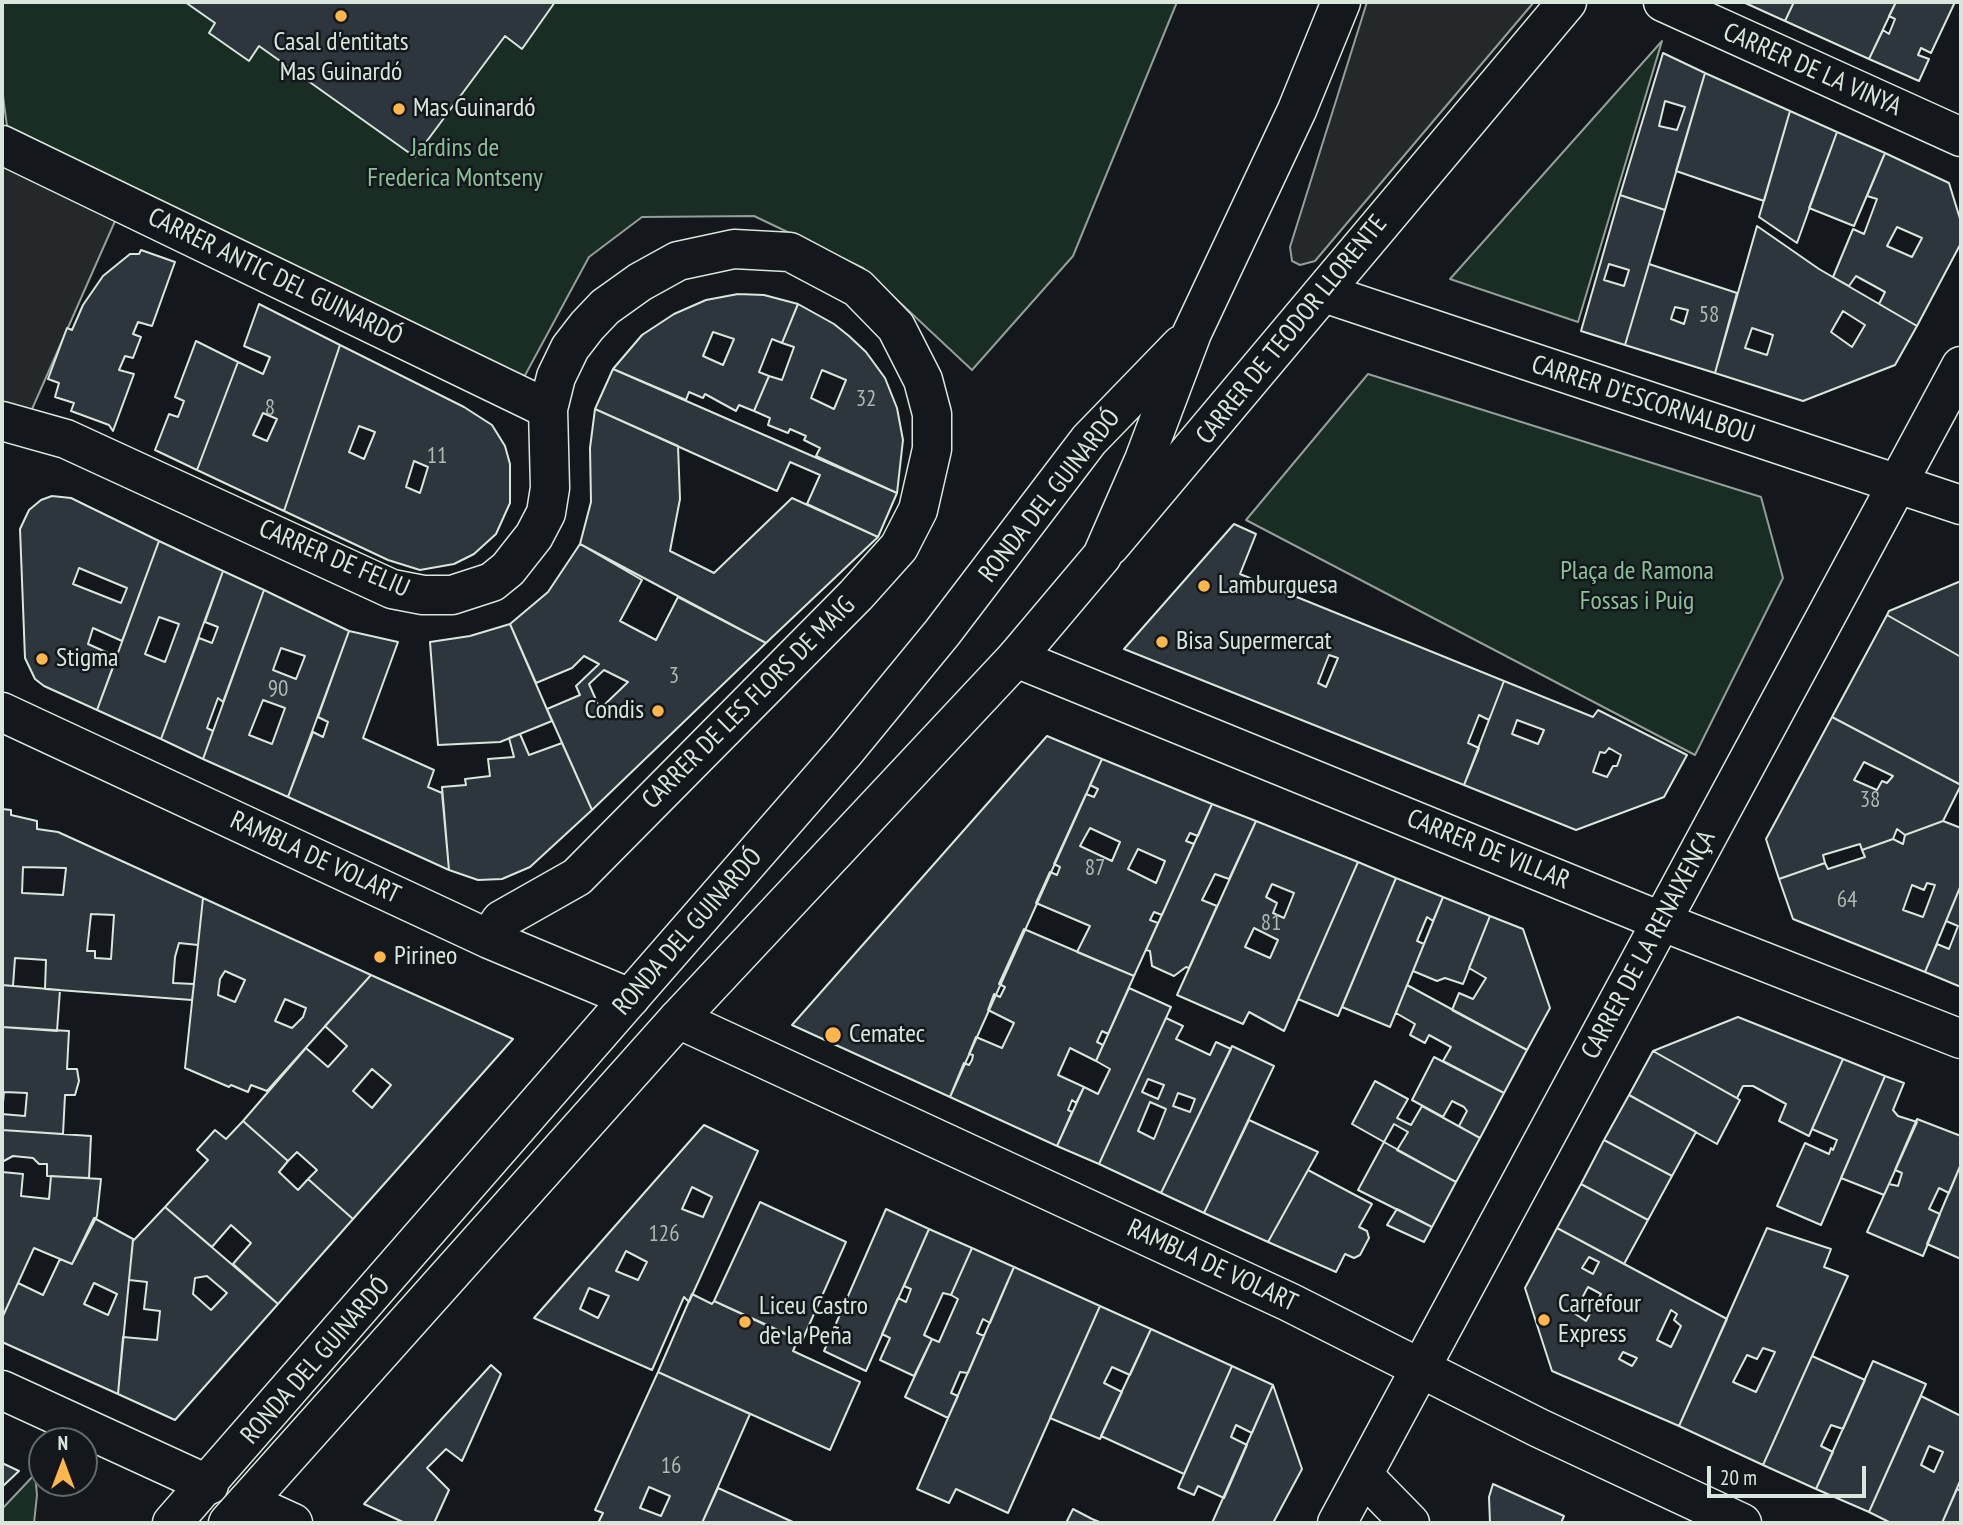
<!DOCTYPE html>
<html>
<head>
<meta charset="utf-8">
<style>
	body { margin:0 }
	#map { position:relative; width:1963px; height:1525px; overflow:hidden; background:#14181c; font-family:"PT Sans Narrow",sans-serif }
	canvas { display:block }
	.frame { position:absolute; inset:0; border:4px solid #d8e6dc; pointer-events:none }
	.north { position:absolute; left:28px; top:1427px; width:70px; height:70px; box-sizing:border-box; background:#14181c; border:2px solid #626a69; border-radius:50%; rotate:0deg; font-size:19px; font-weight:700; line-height:28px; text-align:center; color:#d8e6dc }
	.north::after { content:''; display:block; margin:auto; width:24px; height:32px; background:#ffb74d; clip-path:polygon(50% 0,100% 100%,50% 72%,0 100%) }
	.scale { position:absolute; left:1707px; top:1466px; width:159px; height:32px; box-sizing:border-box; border:4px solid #d8e6dc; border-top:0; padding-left:9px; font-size:21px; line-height:24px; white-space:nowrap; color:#d8e6dc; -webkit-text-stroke:5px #14181c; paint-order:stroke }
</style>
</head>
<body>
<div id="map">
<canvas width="1963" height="1525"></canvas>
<div class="frame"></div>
<div class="north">N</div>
<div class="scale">20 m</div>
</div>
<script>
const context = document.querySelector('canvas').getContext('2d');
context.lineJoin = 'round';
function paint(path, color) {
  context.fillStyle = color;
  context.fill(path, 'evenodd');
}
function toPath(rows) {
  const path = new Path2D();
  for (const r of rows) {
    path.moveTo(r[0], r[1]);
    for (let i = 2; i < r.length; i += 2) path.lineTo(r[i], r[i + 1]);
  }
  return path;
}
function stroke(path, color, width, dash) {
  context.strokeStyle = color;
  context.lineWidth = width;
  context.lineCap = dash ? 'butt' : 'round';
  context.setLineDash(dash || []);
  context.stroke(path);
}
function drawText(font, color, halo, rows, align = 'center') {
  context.font = font + ' "PT Sans Narrow",sans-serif';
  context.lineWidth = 5;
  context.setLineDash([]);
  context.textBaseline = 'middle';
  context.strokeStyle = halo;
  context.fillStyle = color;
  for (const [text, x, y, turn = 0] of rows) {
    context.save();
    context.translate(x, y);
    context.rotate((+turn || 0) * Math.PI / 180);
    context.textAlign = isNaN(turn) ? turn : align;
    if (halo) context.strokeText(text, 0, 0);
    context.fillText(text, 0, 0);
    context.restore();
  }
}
const green = toPath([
	[2,2,1177,2,1073,256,972,370,863,268,754,216,642,217,589,257,523,379,7,126,2,89,2,2],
	[1662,41,1578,322,1450,279,1662,41],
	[1368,374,1761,497,1783,578,1695,755,1246,520,1368,374],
	[35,1474,37,1495,34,1523,2,1523,2,1509,35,1474]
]);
const parking = toPath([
	[1367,2,1534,2,1315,261,1300,265,1292,261,1290,247,1367,2],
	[2,145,123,203,25,425,2,421,2,145]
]);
const building = toPath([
	[185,2,555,2,522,49,505,36,415,157,259,46,249,61,209,33,215,23,185,2],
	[1743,2,1794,2,1785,21,1743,2],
	[1794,2,1896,2,1869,59,1785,21,1794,2],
	[1896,2,1955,2,1931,53,1921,48,1918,55,1929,59,1919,81,1869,59,1883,30,1889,34,1895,19,1889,16,1896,2],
	[1663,53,1705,73,1665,210,1620,195,1663,53],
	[1665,101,1685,107,1677,130,1659,126,1665,101],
	[1705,73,1790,111,1764,201,1676,171,1705,73],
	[1790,111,1837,132,1797,243,1759,217,1790,111],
	[1837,132,1885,153,1854,226,1809,208,1837,132],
	[1885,153,1949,183,1961,222,1961,243,1917,326,1879,304,1885,292,1856,276,1849,286,1833,277,1853,229,1864,234,1877,199,1867,196,1885,153],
	[1897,227,1922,238,1912,257,1887,246,1897,227],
	[1620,195,1665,210,1625,345,1581,331,1620,195],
	[1609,264,1629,270,1624,286,1604,280,1609,264],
	[1757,226,1819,269,1917,326,1895,365,1803,401,1715,373,1757,226],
	[1843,311,1865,325,1852,347,1831,332,1843,311],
	[1752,328,1773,335,1767,355,1745,348,1752,328],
	[141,250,175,262,152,326,138,322,133,334,141,337,133,358,125,356,119,370,134,374,113,431,109,425,71,411,74,403,55,397,59,383,48,379,67,328,72,330,83,305,103,276,130,254,139,254,141,250],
	[1649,264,1737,293,1715,373,1625,345,1649,264],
	[1675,307,1688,310,1684,324,1671,319,1675,307],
	[738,294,764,295,798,304,782,343,772,339,759,372,769,376,754,411,739,405,736,411,705,394,703,398,689,392,686,400,613,369,642,335,674,314,706,300,738,294],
	[713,332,734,339,723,365,703,356,713,332],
	[259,304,340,345,284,511,197,470,238,362,263,374,270,357,244,346,259,304],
	[263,413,277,419,267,441,253,435,263,413],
	[798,304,834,324,849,336,866,352,885,378,897,408,903,440,897,493,816,456,820,448,804,440,806,436,790,429,788,433,768,425,770,418,754,411,769,376,782,380,794,347,782,343,798,304],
	[822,370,846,380,834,409,811,398,822,370],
	[196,341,238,362,197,470,155,450,169,414,178,417,184,401,175,397,196,341],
	[340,345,464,407,492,425,505,446,510,464,510,503,496,534,474,554,454,564,420,570,388,560,284,511,340,345],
	[359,426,375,432,364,459,349,452,359,426],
	[414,461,428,467,420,493,406,487,414,461],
	[613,369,897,493,878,537,807,504,820,475,790,462,777,491,595,409,613,369],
	[595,409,678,446,680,499,670,551,714,573,792,498,878,537,766,643,580,544,591,502,590,448,595,409],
	[52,496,71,498,159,541,122,641,93,628,88,644,117,657,97,710,44,686,35,679,25,658,20,529,29,510,41,500,52,496],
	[79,568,127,588,121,603,73,584,79,568],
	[1234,524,1256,534,1240,574,1504,681,1489,720,1479,715,1468,743,1479,748,1464,785,1124,649,1234,524],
	[1329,655,1338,658,1326,687,1318,683,1329,655],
	[159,541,223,571,161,739,97,710,159,541],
	[159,617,179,624,165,662,145,654,159,617],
	[580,544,642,580,620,621,656,640,678,597,766,643,592,810,547,709,580,695,576,686,599,664,584,656,572,668,536,683,510,624,548,592,580,544],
	[604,670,628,682,600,709,589,684,604,670],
	[223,571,264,590,223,702,218,698,207,728,213,731,203,759,161,739,199,638,212,643,218,627,205,622,223,571],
	[1961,581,1961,657,1887,615,1889,611,1961,581],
	[264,590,349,631,288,797,203,759,264,590],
	[281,648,305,656,296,679,273,670,281,648],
	[263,700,285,708,272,744,249,735,263,700],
	[1887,615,1961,657,1961,785,1832,717,1887,615],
	[510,624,552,721,500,742,438,745,430,642,470,636,510,624],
	[349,631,398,642,363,738,434,770,428,787,442,793,449,870,288,797,313,732,323,737,328,722,318,717,349,631],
	[1504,681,1593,717,1598,710,1687,755,1664,797,1576,830,1464,785,1504,681],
	[1517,720,1544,730,1538,744,1512,734,1517,720],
	[1609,748,1621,755,1617,766,1613,766,1607,777,1593,772,1600,752,1605,753,1609,748],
	[1832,717,1961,785,1943,821,1905,835,1897,829,1893,839,1862,850,1860,844,1823,855,1825,863,1779,879,1766,839,1832,717],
	[1864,762,1893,776,1887,783,1882,781,1877,790,1854,780,1864,762],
	[520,734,529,755,562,743,592,810,530,867,502,879,478,880,449,870,442,787,466,785,465,779,490,776,488,759,514,757,509,738,520,734],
	[1047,736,1102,759,950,1097,792,1025,1047,736],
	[1102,759,1212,804,1198,836,1190,833,1186,841,1194,844,1162,915,1154,912,1150,920,1158,923,1134,976,1077,952,1090,926,1036,903,1050,872,1057,875,1060,867,1054,864,1086,794,1094,797,1098,789,1090,785,1102,759],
	[1090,828,1120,842,1112,861,1080,846,1090,828],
	[1138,849,1165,861,1156,883,1128,869,1138,849],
	[1212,804,1256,821,1229,879,1215,874,1202,900,1217,906,1189,968,1186,967,1174,976,1152,966,1150,951,1146,950,1212,804],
	[2,809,11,810,11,815,37,821,37,829,58,832,203,898,198,945,179,943,175,957,173,983,194,984,192,1000,45,989,46,960,15,958,13,986,2,985,2,809],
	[23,867,66,868,63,895,22,893,23,867],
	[91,914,114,915,111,959,95,958,95,951,87,951,91,914],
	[1256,821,1358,862,1284,1031,1249,1012,1243,1024,1177,995,1256,821],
	[1272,884,1294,893,1284,918,1273,913,1277,903,1266,897,1272,884],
	[1254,928,1278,940,1270,958,1245,947,1254,928],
	[1943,821,1961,828,1961,885,1925,972,1793,919,1779,879,1825,863,1828,869,1865,857,1862,850,1893,839,1903,844,1905,835,1943,821],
	[1927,883,1935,885,1923,917,1903,910,1912,885,1924,890,1927,883],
	[1358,862,1396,878,1338,1016,1298,999,1358,862],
	[1396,878,1443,897,1433,921,1427,917,1417,941,1424,944,1390,1027,1342,1007,1396,878],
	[1961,885,1961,987,1925,972,1937,944,1949,949,1958,926,1946,921,1961,885],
	[1443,897,1490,916,1463,984,1445,978,1437,981,1413,971,1443,897],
	[203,898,371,975,267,1091,251,1085,248,1092,231,1085,229,1087,185,1068,203,898],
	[225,971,245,980,235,1002,218,995,220,979,225,971],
	[285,999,306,1008,303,1017,292,1028,275,1021,285,999],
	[1490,916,1523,929,1550,1008,1527,1050,1452,1010,1459,993,1473,999,1486,978,1469,968,1490,916],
	[1024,929,1134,976,1108,1034,1102,1031,1097,1042,1103,1045,1096,1061,1070,1048,1058,1075,1084,1087,1076,1103,1072,1100,1068,1110,1072,1112,1057,1146,950,1097,964,1063,969,1065,972,1060,973,1055,969,1054,976,1037,1002,1048,1014,1023,988,1010,994,994,1000,997,1005,987,999,984,1024,929],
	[371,975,513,1039,353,1219,308,1179,317,1170,297,1152,288,1161,243,1121,306,1048,328,1067,347,1046,325,1026,371,975],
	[372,1069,391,1085,372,1108,353,1091,372,1069],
	[2,985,60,990,57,1031,2,1027,2,985],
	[1407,985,1527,1050,1504,1093,1443,1061,1451,1047,1429,1035,1425,1043,1410,1035,1415,1024,1396,1013,1407,985],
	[1129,988,1171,1007,1099,1164,1057,1146,1084,1087,1098,1094,1110,1069,1096,1061,1129,988],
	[1738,1017,1843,1059,1809,1136,1779,1121,1786,1104,1753,1086,1743,1086,1737,1098,1653,1051,1738,1017],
	[1166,1018,1183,1026,1176,1039,1210,1055,1216,1042,1231,1049,1161,1193,1099,1164,1166,1018],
	[1148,1079,1164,1085,1158,1099,1142,1092,1148,1079],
	[1178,1093,1195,1099,1190,1112,1173,1106,1178,1093],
	[1150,1102,1166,1109,1154,1139,1138,1131,1150,1102],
	[2,1027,69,1031,67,1069,77,1069,79,1081,75,1095,65,1095,63,1134,2,1130,2,1027],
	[4,1092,27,1093,25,1116,2,1114,4,1092],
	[1232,1046,1274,1066,1204,1213,1161,1193,1232,1046],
	[1653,1051,1740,1100,1717,1144,1629,1095,1653,1051],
	[1434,1057,1504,1093,1480,1138,1459,1126,1467,1111,1464,1107,1452,1101,1443,1117,1412,1100,1434,1057],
	[1843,1059,1885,1076,1821,1225,1777,1206,1805,1143,1829,1154,1831,1148,1833,1150,1837,1140,1812,1129,1843,1059],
	[1885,1076,1904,1083,1893,1110,1898,1116,1917,1122,1884,1195,1841,1178,1885,1076],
	[1375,1081,1408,1099,1397,1118,1411,1125,1422,1106,1480,1138,1456,1182,1397,1150,1408,1132,1394,1124,1384,1142,1352,1124,1375,1081],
	[1629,1095,1696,1132,1672,1176,1604,1140,1629,1095],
	[1917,1119,1961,1136,1961,1164,1949,1193,1939,1188,1929,1209,1940,1214,1923,1256,1867,1232,1889,1184,1898,1186,1902,1173,1895,1170,1917,1119],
	[1249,1120,1318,1152,1268,1242,1204,1213,1249,1120],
	[243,1121,288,1161,279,1172,298,1190,308,1179,353,1219,278,1304,233,1264,251,1243,231,1225,212,1247,165,1207,208,1160,197,1150,215,1130,226,1139,243,1121],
	[704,1125,758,1151,689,1302,684,1297,652,1370,534,1318,704,1125],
	[692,1187,712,1197,703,1217,682,1209,692,1187],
	[626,1251,647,1262,638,1280,616,1271,626,1251],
	[589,1288,609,1296,598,1318,580,1309,589,1288],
	[2,1130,91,1136,89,1178,47,1176,47,1164,39,1164,33,1158,13,1156,2,1162,2,1130],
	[1604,1140,1672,1176,1648,1220,1581,1184,1604,1140],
	[1384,1142,1456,1182,1432,1227,1358,1190,1384,1142],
	[1961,1164,1961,1259,1927,1244,1961,1164],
	[1308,1170,1372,1204,1359,1227,1367,1231,1369,1238,1360,1255,1354,1258,1345,1254,1336,1272,1268,1242,1308,1170],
	[2,1172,23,1174,21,1196,49,1199,51,1176,101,1179,97,1216,72,1264,34,1248,2,1318,2,1172],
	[1581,1184,1648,1220,1624,1264,1557,1228,1581,1184],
	[760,1202,846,1242,802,1341,714,1301,760,1202],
	[165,1207,278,1304,175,1420,118,1394,123,1337,157,1340,160,1311,144,1309,147,1282,129,1280,133,1241,165,1207],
	[207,1276,227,1293,211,1310,193,1294,195,1278,207,1276],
	[886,1209,929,1229,866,1371,824,1351,886,1209],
	[1397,1209,1432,1227,1424,1242,1387,1225,1397,1209],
	[94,1218,133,1239,118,1394,2,1342,2,1318,18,1283,43,1295,60,1259,72,1264,94,1218],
	[94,1283,117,1294,108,1315,84,1304,94,1283],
	[1557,1228,1727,1319,1679,1426,1552,1371,1525,1288,1557,1228],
	[1589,1257,1599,1262,1593,1274,1582,1268,1589,1257],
	[1588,1287,1601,1294,1586,1321,1574,1313,1588,1287],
	[1671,1310,1677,1314,1674,1320,1681,1326,1671,1347,1657,1340,1671,1310],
	[1623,1352,1637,1358,1632,1366,1619,1359,1623,1352],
	[1767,1228,1831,1249,1824,1267,1848,1276,1763,1465,1679,1426,1767,1228],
	[1763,1348,1775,1352,1756,1392,1733,1382,1747,1355,1757,1359,1763,1348],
	[929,1229,972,1248,951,1295,943,1293,924,1335,932,1339,914,1376,880,1360,890,1338,882,1334,898,1298,906,1302,911,1289,904,1286,929,1229],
	[972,1248,1014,1267,990,1323,983,1319,977,1333,984,1336,968,1373,960,1372,951,1393,958,1396,948,1418,905,1397,932,1339,939,1342,958,1299,951,1295,972,1248],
	[1014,1267,1100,1306,1008,1513,956,1489,949,1503,917,1489,1014,1267],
	[692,1294,712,1304,714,1301,798,1340,793,1351,860,1382,830,1450,658,1372,692,1294],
	[1100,1306,1151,1329,1130,1375,1112,1367,1104,1383,1122,1392,1100,1439,1050,1418,1100,1306],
	[1151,1329,1232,1366,1184,1474,1101,1436,1151,1329],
	[1812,1356,1865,1380,1843,1429,1831,1425,1821,1446,1833,1452,1816,1489,1763,1465,1812,1356],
	[1873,1361,1926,1384,1869,1512,1816,1489,1873,1361],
	[491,1365,501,1374,462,1461,446,1449,427,1468,449,1490,434,1523,405,1523,364,1504,491,1365],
	[1232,1366,1273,1385,1252,1433,1236,1425,1231,1437,1247,1445,1224,1498,1198,1486,1194,1495,1178,1488,1232,1366],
	[658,1372,750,1414,702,1523,598,1523,603,1513,595,1510,658,1372],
	[649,1487,670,1496,661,1516,640,1508,649,1487],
	[1273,1385,1302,1469,1273,1523,1212,1523,1273,1385],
	[1921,1396,1961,1416,1961,1479,1942,1523,1891,1523,1869,1512,1921,1396],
	[1929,1446,1943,1452,1934,1472,1921,1465,1929,1446],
	[2,1463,19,1471,2,1487,2,1463],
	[1493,1484,1564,1516,1561,1523,1490,1523,1489,1497,1493,1484],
	[718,1488,795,1523,702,1523,718,1488],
	[1957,1489,1961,1491,1961,1523,1942,1523,1957,1489],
	[1073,1509,1092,1519,1102,1523,1066,1523,1073,1509]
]);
const street = toPath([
	[1663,2,1961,137],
	[2,145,548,409],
	[1324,293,1961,505],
	[2,421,66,439,392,589,423,595,452,595,492,582,508,569,534,536,546,513,550,488,548,409,556,377,570,348,587,326,605,307,640,282,678,261,734,249,790,252,858,288,896,327,923,380,932,414,932,449,918,510,899,547,856,595,577,877,501,920,489,939],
	[1110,546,1567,2],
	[1016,658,1663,922,1961,1039],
	[2,712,489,939,630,998],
	[678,1019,1289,1302,1539,1428,1742,1523],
	[2,1390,209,1485],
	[1364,1476,1410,1523],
	[247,1502,293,1523],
	[1337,1523,1961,366]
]);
const primary = toPath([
	[172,1523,846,750,942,633,1089,440,1181,345],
	[228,1523,678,1019,1016,658,1102,556,1144,460,1192,333,1297,110,1341,2]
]);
const markers = [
	[341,16,7,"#ffb74d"],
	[399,109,7,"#ffb74d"],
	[1204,586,7,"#ffb74d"],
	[1162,642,7,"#ffb74d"],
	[42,659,7,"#ffb74d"],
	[658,711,7,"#ffb74d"],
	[380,957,7,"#ffb74d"],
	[833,1035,9,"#ffb74d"],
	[1544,1320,7,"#ffb74d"],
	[745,1322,7,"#ffb74d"]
];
const numberNames = [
	["58",1709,315],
	["32",866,399],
	["8",270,408],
	["11",437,456],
	["3",674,676],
	["90",278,689],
	["38",1870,800],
	["87",1095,868],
	["64",1847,900],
	["81",1271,923],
	["126",664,1234],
	["16",671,1466]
];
const poiNames = [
	["Casal d'entitats",341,43,"center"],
	["Mas Guinardó",341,73,"center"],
	["Mas Guinardó",413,109],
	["Lamburguesa",1218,586],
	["Bisa Supermercat",1176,642],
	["Stigma",56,659],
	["Condis",644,711,"right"],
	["Pirineo",394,957],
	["Cematec",849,1035],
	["Carrefour",1558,1305],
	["Express",1558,1335],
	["Liceu Castro",759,1307],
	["de la Peña",759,1337]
];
const streetNames = [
	["CARRER DE LA VINYA",1812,70,24],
	["CARRER ANTIC DEL GUINARDÓ",275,277,26],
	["CARRER DE TEODOR LLORENTE",1292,330,-51],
	["CARRER D'ESCORNALBOU",1643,400,18],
	["RONDA DEL GUINARDÓ",1050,496,-52],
	["CARRER DE FELIU",334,559,23],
	["CARRER DE LES FLORS DE MAIG",749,703,-45],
	["CARRER DE VILLAR",1488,850,22],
	["RAMBLA DE VOLART",315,858,25],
	["RONDA DEL GUINARDÓ",688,932,-49],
	["CARRER DE LA RENAIXENÇA",1649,945,-62],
	["RAMBLA DE VOLART",1212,1266,25],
	["RONDA DEL GUINARDÓ",316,1361,-49]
];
const parkNames = [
	["Jardins de",455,149],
	["Frederica Montseny",455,179],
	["Plaça de Ramona",1637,572],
	["Fossas i Puig",1637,602]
];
paint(green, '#1a2d24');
stroke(green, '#939e99', 2);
paint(parking, '#24282b');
stroke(parking, '#939e99', 2);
paint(building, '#2c363c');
stroke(building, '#d8e6dc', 2);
stroke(street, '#d8e6dc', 41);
stroke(primary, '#d8e6dc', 41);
stroke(street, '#14181c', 38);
stroke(primary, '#14181c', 38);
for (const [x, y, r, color] of markers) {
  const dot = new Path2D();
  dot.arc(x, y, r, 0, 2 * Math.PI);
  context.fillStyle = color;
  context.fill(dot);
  stroke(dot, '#14181c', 2.5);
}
drawText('23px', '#adbab4', null, numberNames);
drawText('26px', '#d8e6dc', '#14181c', poiNames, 'left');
drawText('26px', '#d8e6dc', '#14181c', streetNames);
drawText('26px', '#8ac095', '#14181c', parkNames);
</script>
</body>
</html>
